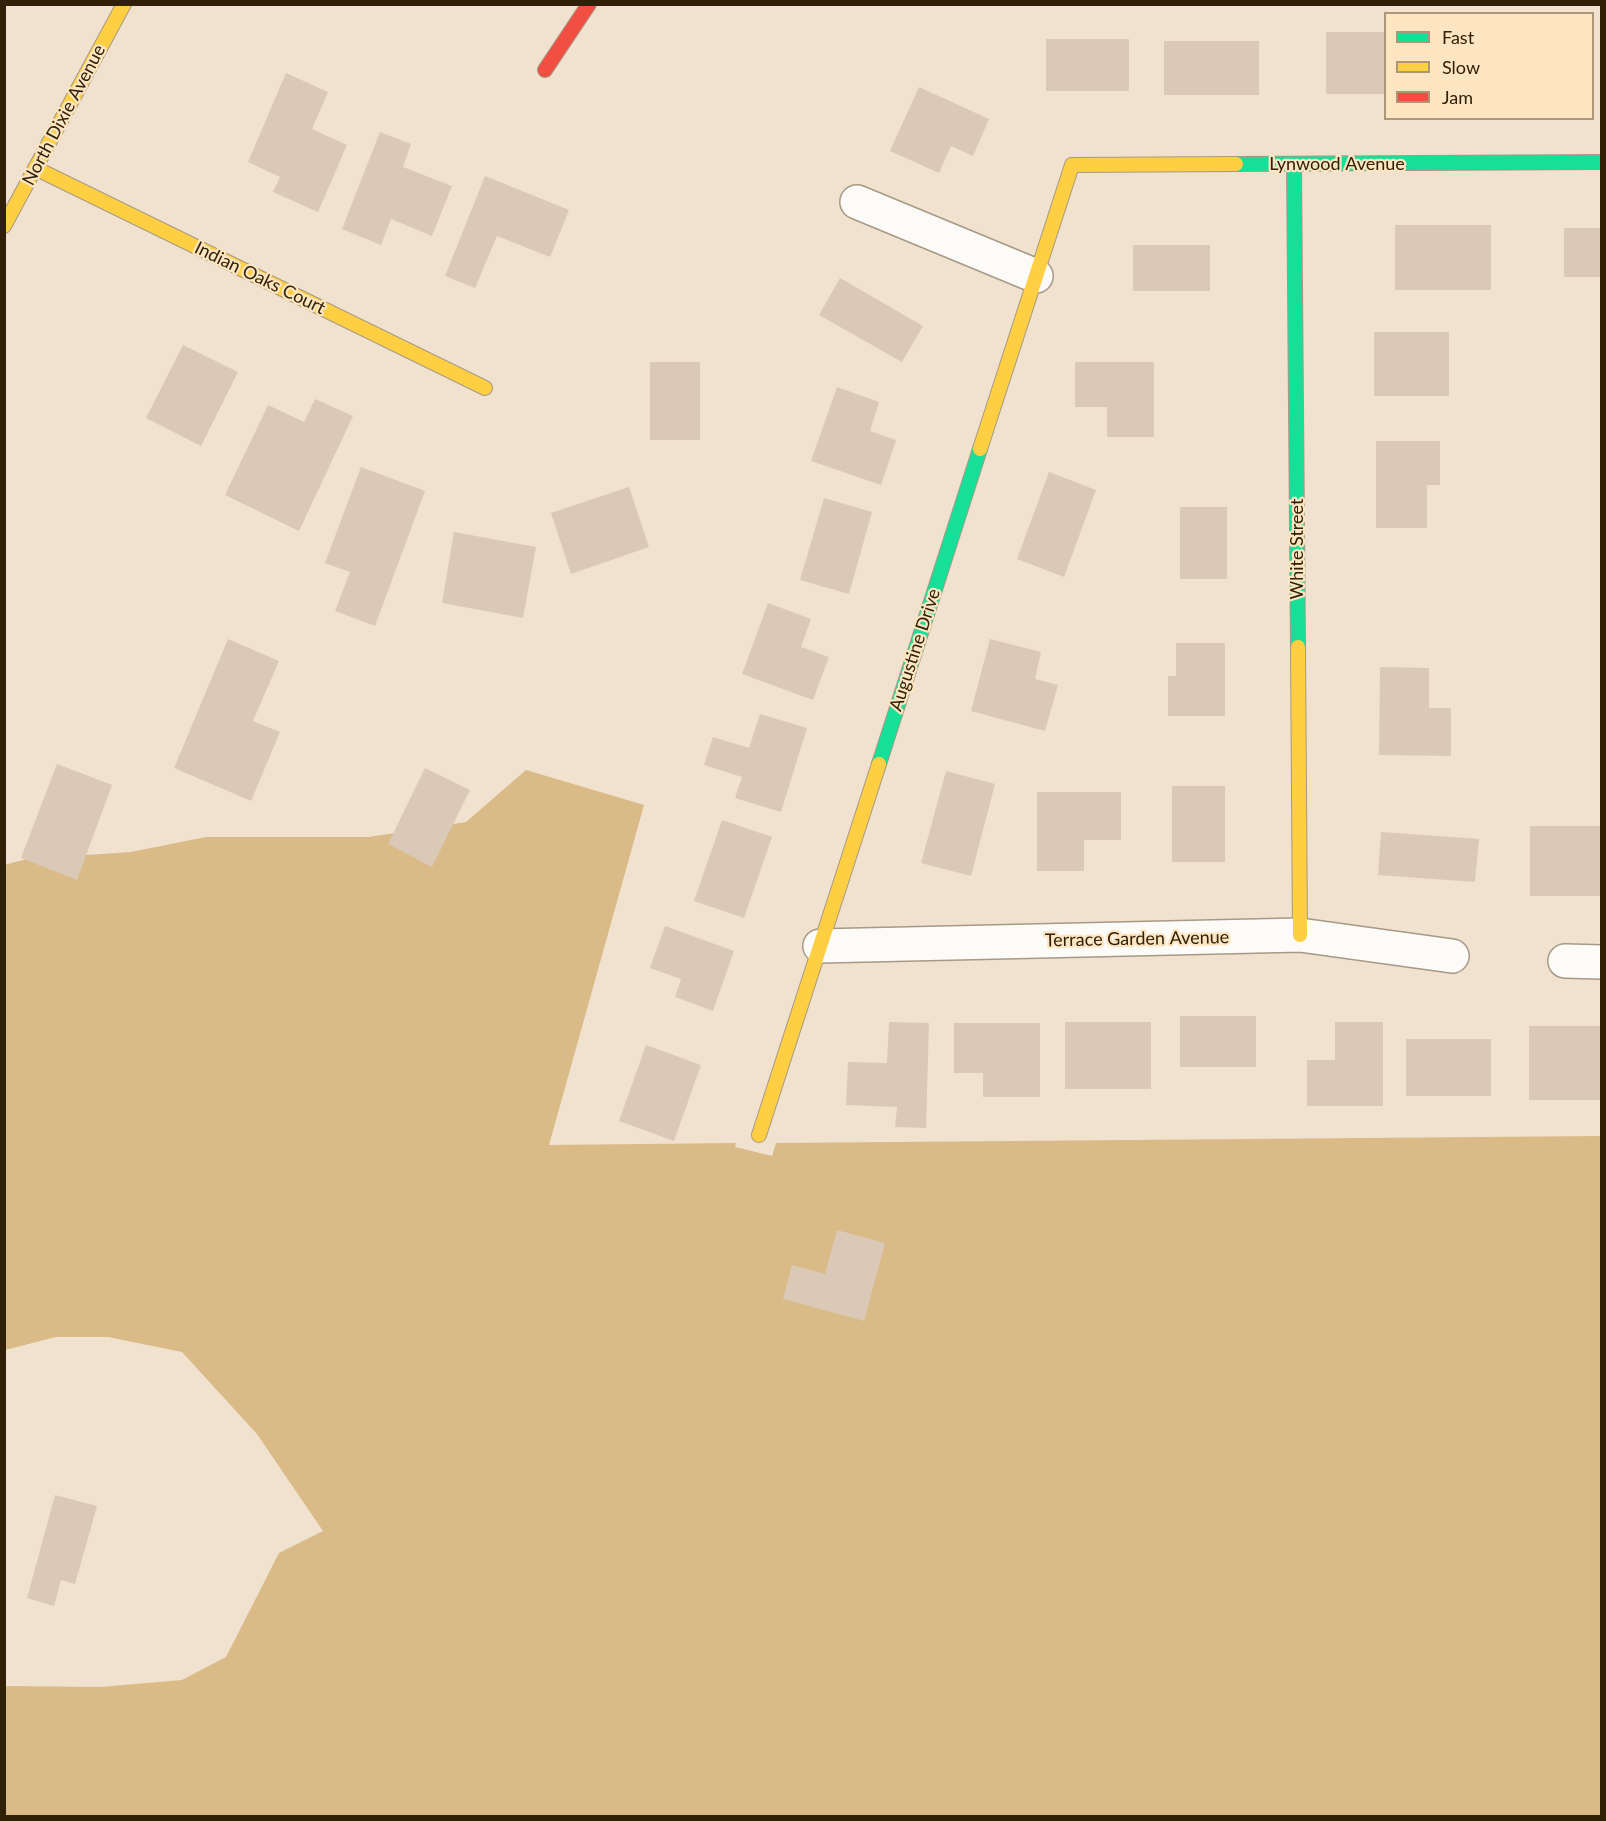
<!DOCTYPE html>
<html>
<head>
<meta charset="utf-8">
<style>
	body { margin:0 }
	#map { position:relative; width:1606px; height:1821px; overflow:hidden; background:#f0e2ce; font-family:Lato,sans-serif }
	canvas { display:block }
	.frame { position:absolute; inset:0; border:6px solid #2f2007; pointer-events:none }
	.legend { position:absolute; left:1384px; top:12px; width:210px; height:108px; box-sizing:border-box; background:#fde5c1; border:2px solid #ab9677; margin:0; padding:8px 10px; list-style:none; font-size:18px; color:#2f2007 }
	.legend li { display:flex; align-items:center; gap:12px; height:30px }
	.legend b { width:30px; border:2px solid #ab9677 }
</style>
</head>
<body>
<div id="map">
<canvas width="1606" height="1821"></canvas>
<div class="frame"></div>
<ul class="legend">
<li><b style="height:8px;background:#16e098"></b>Fast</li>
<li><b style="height:8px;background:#ffcf43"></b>Slow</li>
<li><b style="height:8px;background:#f24e42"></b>Jam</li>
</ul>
</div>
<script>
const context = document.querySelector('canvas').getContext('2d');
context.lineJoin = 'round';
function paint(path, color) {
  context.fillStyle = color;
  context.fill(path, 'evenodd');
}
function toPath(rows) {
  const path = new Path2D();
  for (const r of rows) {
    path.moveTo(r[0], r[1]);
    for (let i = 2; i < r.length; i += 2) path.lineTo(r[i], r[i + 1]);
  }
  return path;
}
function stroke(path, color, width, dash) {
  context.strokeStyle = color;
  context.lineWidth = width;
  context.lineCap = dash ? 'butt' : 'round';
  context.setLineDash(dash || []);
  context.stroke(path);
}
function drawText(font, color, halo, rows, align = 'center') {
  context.font = font + ' Lato,sans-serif';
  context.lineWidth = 4.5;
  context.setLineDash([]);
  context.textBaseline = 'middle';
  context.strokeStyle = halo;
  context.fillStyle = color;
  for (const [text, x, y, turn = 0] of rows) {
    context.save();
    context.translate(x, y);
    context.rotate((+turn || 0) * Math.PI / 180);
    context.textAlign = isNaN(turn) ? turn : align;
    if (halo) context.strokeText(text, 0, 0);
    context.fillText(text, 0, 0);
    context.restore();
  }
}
const forest = toPath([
	[526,770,644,805,549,1145,736,1143,735,1147,772,1156,776,1143,1601,1136,1601,1816,5,1816,5,1686,100,1687,182,1680,226,1657,279,1553,323,1531,257,1434,182,1352,108,1337,56,1337,5,1350,4,865,27,859,131,852,206,837,369,837,466,822]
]);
const building = toPath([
	[1326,32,1386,32,1386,94,1326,94],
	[1046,39,1129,39,1129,91,1046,91],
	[1164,41,1259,41,1259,95,1164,95],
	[286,73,328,92,312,129,347,145,318,212,273,192,280,177,248,162],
	[919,87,989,119,973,156,951,146,939,173,890,151],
	[380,132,411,144,403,167,452,186,432,236,391,219,381,245,342,229],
	[485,176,569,210,550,257,497,236,475,288,445,276],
	[1395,225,1491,225,1491,290,1395,290],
	[1564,228,1602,228,1602,277,1564,277],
	[1133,245,1210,245,1210,291,1133,291],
	[840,278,923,326,902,362,819,315],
	[1374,332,1449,332,1449,396,1374,396],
	[183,345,238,372,201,446,146,418],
	[650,362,700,362,700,440,650,440],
	[1075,362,1154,362,1154,437,1107,437,1107,407,1075,407],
	[837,387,879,402,870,431,896,440,881,485,811,461],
	[315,399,353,416,299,531,225,495,268,405,304,422],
	[1376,441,1440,441,1440,485,1427,485,1427,528,1376,528],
	[361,467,425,491,375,626,335,611,350,572,325,563],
	[1049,472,1096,490,1064,577,1017,559],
	[629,487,649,547,571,574,551,513],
	[824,498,872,512,849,594,800,580],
	[1180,507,1227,507,1227,579,1180,579],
	[454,532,536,547,523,618,442,603],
	[768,603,811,619,801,647,829,657,813,700,742,674],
	[228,639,279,661,253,721,280,732,251,801,174,768],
	[990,639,1041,652,1035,679,1058,685,1045,731,971,711],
	[1176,643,1225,643,1225,716,1168,716,1168,676,1176,676],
	[1380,667,1429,668,1429,708,1451,708,1451,756,1379,755],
	[760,714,807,728,781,812,735,798,742,777,704,765,713,737,749,748],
	[57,764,112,785,77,880,21,858],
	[425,768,470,790,432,867,388,844],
	[946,771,995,784,971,876,921,863],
	[1172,786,1225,786,1225,862,1172,862],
	[1037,792,1121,792,1121,840,1084,840,1084,871,1037,871],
	[722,820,772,837,744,918,694,901],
	[1530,826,1602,826,1602,896,1530,896],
	[1381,832,1479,839,1475,882,1378,875],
	[665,926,734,951,713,1011,675,997,681,979,650,968],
	[1180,1016,1256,1016,1256,1067,1180,1067],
	[889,1022,929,1023,926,1128,895,1127,897,1107,846,1105,848,1062,887,1063],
	[1065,1022,1151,1022,1151,1089,1065,1089],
	[1335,1022,1383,1022,1383,1106,1307,1106,1307,1060,1335,1060],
	[954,1023,1040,1023,1040,1097,983,1097,983,1073,954,1073],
	[1529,1026,1602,1026,1602,1100,1529,1100],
	[1406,1039,1491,1039,1491,1096,1406,1096],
	[646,1045,701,1065,674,1141,619,1121],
	[837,1230,885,1243,864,1321,783,1299,792,1265,825,1274],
	[55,1495,97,1506,75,1584,61,1580,54,1606,27,1598]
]);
const street = toPath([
	[857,202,1036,276],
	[820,946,1300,935,1452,956],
	[1565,961,1602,962]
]);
const fast = toPath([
	[1236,164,1602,162],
	[1294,164,1298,647],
	[879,764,980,449]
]);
const slow = toPath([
	[35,168,485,388],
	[4,226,124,4],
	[980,449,1072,165,1236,164],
	[1298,647,1300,935],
	[759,1135,879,764]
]);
const jam = toPath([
	[545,70,589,4]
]);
const streetNames = [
	["North Dixie Avenue",64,115,-62],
	["Lynwood Avenue",1337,164],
	["Indian Oaks Court",260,278,26],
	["White Street",1297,549,-90],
	["Augustine Drive",915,650,-72],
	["Terrace Garden Avenue",1137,939,-1]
];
paint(forest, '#daba87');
paint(building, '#dac9b7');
stroke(street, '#a69985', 36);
stroke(fast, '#a69985', 16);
stroke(slow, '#a69985', 16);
stroke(jam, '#a69985', 16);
stroke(street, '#fdfbf8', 33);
stroke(fast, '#16e098', 14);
stroke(slow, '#ffcf43', 14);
stroke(jam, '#f24e42', 14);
drawText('18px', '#2f2007', '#fde5c1', streetNames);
</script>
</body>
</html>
